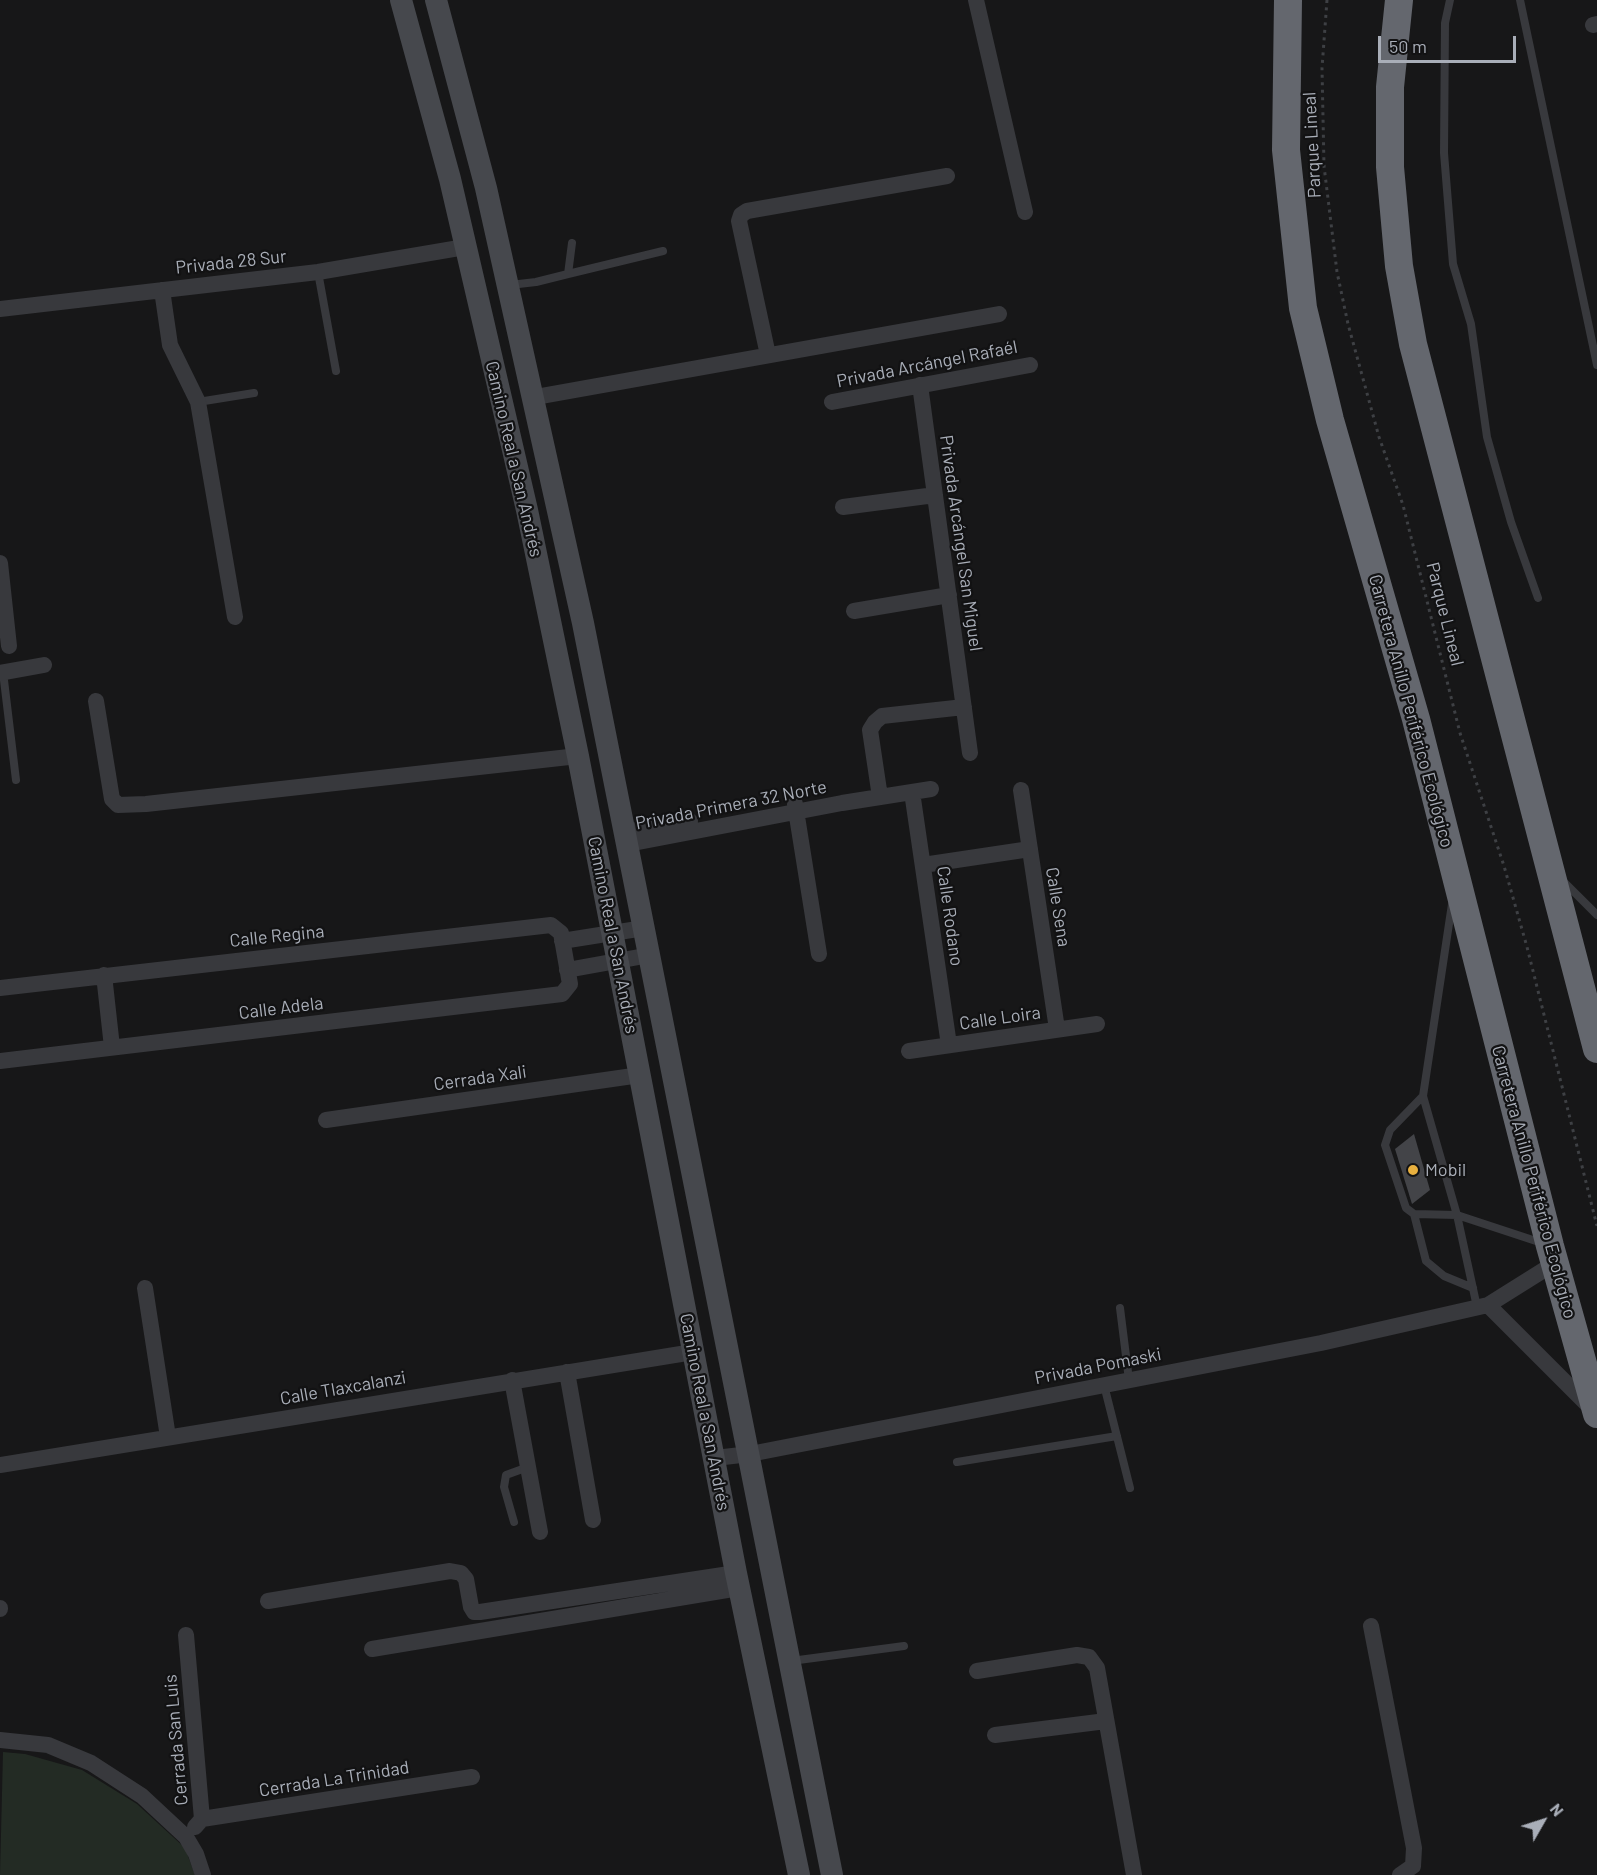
<!DOCTYPE html>
<html>
<head>
<meta charset="utf-8">
<style>
	body { margin:0 }
	#map { position:relative; width:1597px; height:1875px; overflow:hidden; background:#171718; font-family:Barlow,sans-serif }
	canvas { display:block }
	.north { position:absolute; left:1513px; top:1791px; width:60px; height:60px; -webkit-text-stroke:4px #121213; paint-order:stroke; rotate:51deg; font-size:16px; font-weight:700; line-height:24px; text-align:center; color:#a9aeb8 }
	.north::after { content:''; display:block; margin:auto; width:21px; height:27px; background:#a9aeb8; clip-path:polygon(50% 0,100% 100%,50% 72%,0 100%) }
	.scale { position:absolute; left:1378px; top:36px; width:138px; height:27px; box-sizing:border-box; border:3px solid #a9aeb8; border-top:0; padding-left:8px; font-size:18px; line-height:21px; white-space:nowrap; color:#a9aeb8; -webkit-text-stroke:4px #121213; paint-order:stroke }
</style>
</head>
<body>
<div id="map">
<canvas width="1597" height="1875"></canvas>
<div class="north">N</div>
<div class="scale">50 m</div>
</div>
<script>
const context = document.querySelector('canvas').getContext('2d');
context.lineJoin = 'round';
function paint(path, color) {
  context.fillStyle = color;
  context.fill(path, 'evenodd');
}
function toPath(rows) {
  const path = new Path2D();
  for (const r of rows) {
    path.moveTo(r[0], r[1]);
    for (let i = 2; i < r.length; i += 2) path.lineTo(r[i], r[i + 1]);
  }
  return path;
}
function stroke(path, color, width, dash) {
  context.strokeStyle = color;
  context.lineWidth = width;
  context.lineCap = dash ? 'butt' : 'round';
  context.setLineDash(dash || []);
  context.stroke(path);
}
function drawText(font, color, halo, rows, align = 'center') {
  context.font = font + ' Barlow,sans-serif';
  context.lineWidth = 4.5;
  context.setLineDash([]);
  context.textBaseline = 'middle';
  context.strokeStyle = halo;
  context.fillStyle = color;
  for (const [text, x, y, turn = 0] of rows) {
    context.save();
    context.translate(x, y);
    context.rotate((+turn || 0) * Math.PI / 180);
    context.textAlign = isNaN(turn) ? turn : align;
    if (halo) context.strokeText(text, 0, 0);
    context.fillText(text, 0, 0);
    context.restore();
  }
}
const green = toPath([
	[3,1752,25,1754,82,1770,137,1804,185,1848,195,1875,0,1875]
]);
const building = toPath([
	[1414,1134,1430,1190,1412,1204,1395,1149]
]);
const path = toPath([
	[1327,0,1322,68,1324,166,1337,272,1348,324,1379,437,1403,505,1460,733,1504,866,1527,947,1597,1226]
]);
const lane = toPath([
	[1450,0,1445,23,1444,153,1453,264,1471,324,1487,437,1511,522,1538,598],
	[1520,0,1597,365],
	[318,272,336,371],
	[568,274,663,251],
	[510,285,536,282,568,274,572,243],
	[198,402,254,393],
	[3,672,16,780],
	[1563,881,1597,915],
	[1452,904,1423,1096,1457,1215,1477,1307],
	[1423,1096,1390,1130,1385,1145,1406,1208,1414,1214,1457,1215,1542,1243],
	[1414,1214,1426,1261,1444,1276,1473,1288],
	[1120,1308,1129,1380],
	[1104,1385,1130,1488],
	[957,1462,1117,1436],
	[514,1522,504,1487,506,1475,528,1467],
	[791,1661,904,1646]
]);
const street = toPath([
	[976,0,1025,212],
	[1593,25,1597,24],
	[162,290,170,345,198,402,235,617],
	[0,309,318,272,465,247],
	[768,355,739,221,741,215,747,211,947,176],
	[920,385,970,753],
	[535,397,999,314],
	[832,402,1030,365],
	[843,507,935,495],
	[0,563,9,646],
	[854,611,949,595],
	[0,673,44,665],
	[96,701,112,799,118,805,146,804,578,756],
	[1021,790,1057,1029],
	[912,792,949,1045],
	[880,797,870,730,875,722,882,716,964,707],
	[795,804,819,954],
	[626,832,690,821],
	[628,844,842,803,931,789],
	[923,865,1030,849],
	[562,941,644,928],
	[567,970,650,955],
	[104,975,112,1047],
	[0,988,551,925,561,933,570,984,562,994,0,1061],
	[909,1051,1097,1024],
	[326,1120,640,1075],
	[145,1288,168,1437],
	[1488,1305,1591,1408],
	[567,1372,593,1520],
	[512,1380,540,1532],
	[715,1458,750,1454,1321,1343,1488,1305,1555,1263],
	[0,1465,693,1352],
	[268,1601,450,1571,461,1573,466,1579,471,1607,474,1612,480,1612,736,1573],
	[0,1608,0,1609],
	[1371,1626,1414,1848,1413,1866,1400,1875],
	[186,1635,202,1819,195,1827],
	[372,1649,739,1588],
	[977,1671,1077,1655,1089,1657,1097,1668,1134,1875],
	[995,1735,1106,1721],
	[0,1740,48,1745,91,1763,142,1796,186,1837,196,1854,203,1875],
	[202,1819,472,1777]
]);
const secondary = toPath([
	[401,0,450,179,527,510,578,756,736,1573,799,1875],
	[436,0,486,188,583,623,832,1875]
]);
const highway = toPath([
	[1288,0,1286,150,1303,308,1330,420,1416,719,1550,1246,1597,1414],
	[1399,0,1390,87,1390,167,1399,266,1413,344,1597,1049]
]);
const markers = [
	[1413,1170,6,"#e8b03f"]
];
const streetNames = [
	["Parque Lineal",1312,145,-93],
	["Privada 28 Sur",231,262,-6],
	["Privada Arcángel Rafaél",927,364,-11],
	["Camino Real a San Andrés",514,459,77],
	["Privada Arcángel San Miguel",961,543,82],
	["Parque Lineal",1445,614,76],
	["Carretera Anillo Periférico Ecológico",1411,711,75],
	["Privada Primera 32 Norte",731,805,-11],
	["Calle Sena",1058,907,81],
	["Calle Rodano",950,916,82],
	["Camino Real a San Andrés",613,935,79],
	["Calle Regina",277,936,-6],
	["Calle Adela",281,1008,-7],
	["Calle Loira",1000,1018,-8],
	["Cerrada Xali",480,1078,-8],
	["Carretera Anillo Periférico Ecológico",1534,1182,75],
	["Privada Pomaski",1098,1366,-11],
	["Calle Tlaxcalanzi",343,1388,-10],
	["Camino Real a San Andrés",705,1412,79],
	["Cerrada San Luis",176,1740,-95],
	["Cerrada La Trinidad",334,1779,-9]
];
const poiNames = [
	["Mobil",1425,1170]
];
paint(green, '#232b24');
paint(building, '#434448');
stroke(path, '#3e4044', 3, [3, 4.5]);
stroke(lane, '#38393d', 8);
stroke(street, '#38393d', 16);
stroke(secondary, '#46484d', 22);
stroke(highway, '#64676e', 28);
for (const [x, y, r, color] of markers) {
  const dot = new Path2D();
  dot.arc(x, y, r, 0, 2 * Math.PI);
  context.fillStyle = color;
  context.fill(dot);
  stroke(dot, '#121213', 2);
}
drawText('18px', '#a9aeb8', '#121213', streetNames);
drawText('18px', '#a9aeb8', '#121213', poiNames, 'left');
</script>
</body>
</html>
